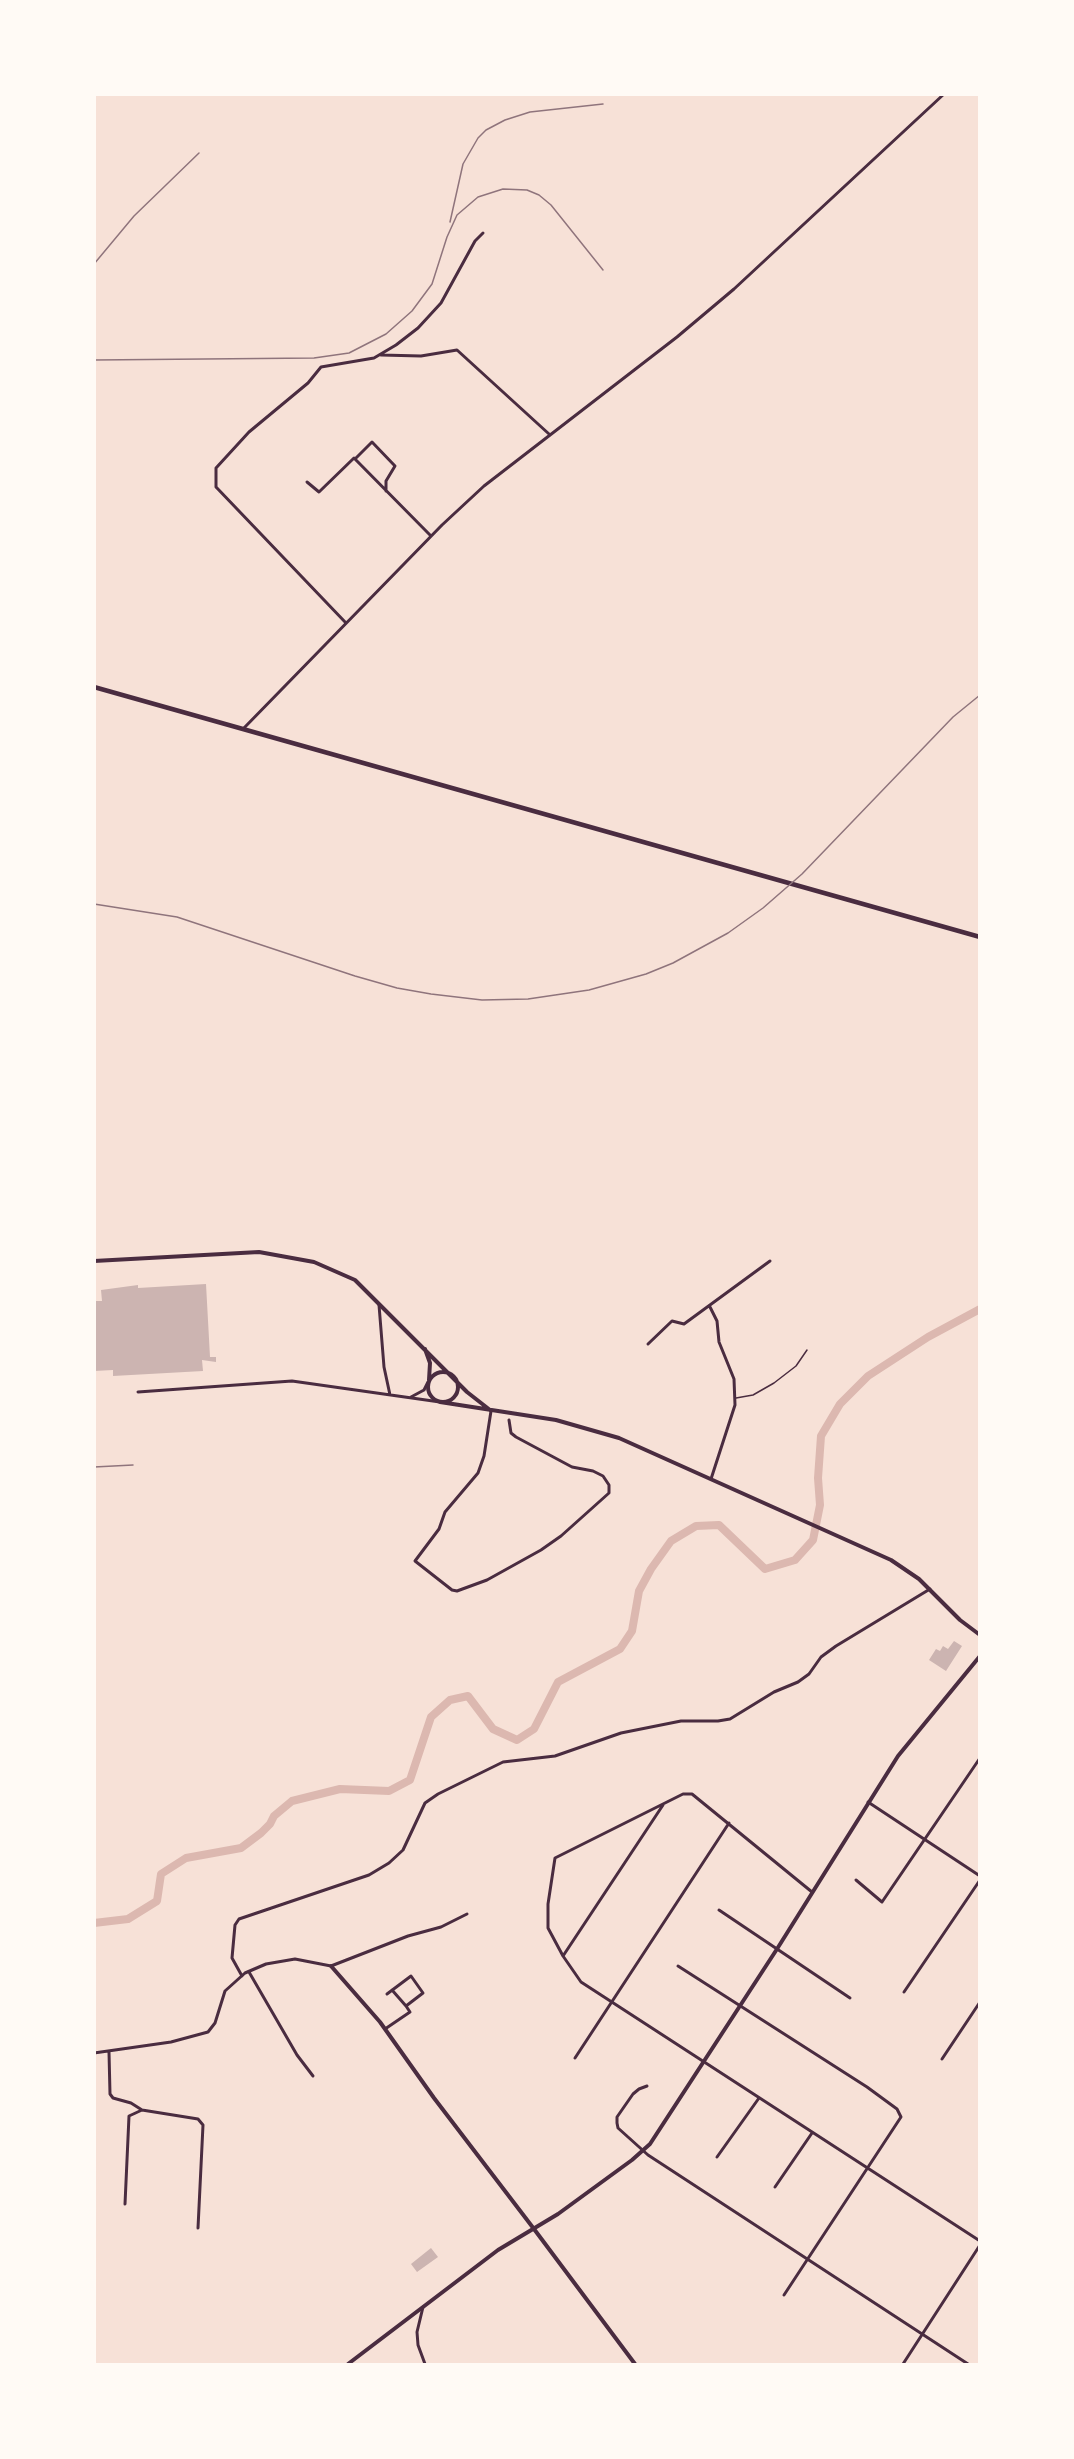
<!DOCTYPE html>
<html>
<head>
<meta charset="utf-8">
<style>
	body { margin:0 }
	#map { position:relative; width:1074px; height:2459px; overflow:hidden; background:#f7e1d7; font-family:Roboto,sans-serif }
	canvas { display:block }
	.frame { position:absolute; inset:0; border:96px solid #fffaf5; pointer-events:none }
</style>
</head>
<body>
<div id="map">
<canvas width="1074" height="2459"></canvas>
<div class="frame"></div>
</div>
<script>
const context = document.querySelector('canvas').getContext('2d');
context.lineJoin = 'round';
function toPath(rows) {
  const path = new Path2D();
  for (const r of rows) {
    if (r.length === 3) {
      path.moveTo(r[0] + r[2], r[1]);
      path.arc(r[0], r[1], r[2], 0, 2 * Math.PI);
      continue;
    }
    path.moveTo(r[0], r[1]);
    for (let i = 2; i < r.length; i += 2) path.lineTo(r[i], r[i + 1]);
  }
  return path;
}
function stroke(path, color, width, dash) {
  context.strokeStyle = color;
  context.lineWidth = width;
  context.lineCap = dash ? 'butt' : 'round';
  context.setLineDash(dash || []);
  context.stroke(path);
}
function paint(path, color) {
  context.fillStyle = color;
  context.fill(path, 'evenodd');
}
const river = toPath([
	[94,1923,128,1919,157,1901,161,1874,186,1858,241,1848,261,1833,270,1824,274,1816,292,1801,340,1789,389,1791,410,1780,431,1717,450,1700,468,1696,493,1729,517,1740,534,1729,558,1682,620,1649,632,1631,639,1591,651,1569,671,1541,696,1526,719,1525,765,1569,795,1560,813,1540,820,1505,818,1478,821,1436,840,1404,868,1376,928,1337,980,1309]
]);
const building = toPath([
	[206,1284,210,1357,216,1357,216,1362,202,1360,203,1371,113,1376,113,1370,94,1371,95,1301,102,1301,101,1290,138,1285,138,1288],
	[954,1641,962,1646,946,1671,929,1660,936,1649,940,1651,943,1646,948,1649],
	[431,2248,438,2257,417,2272,411,2264]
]);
const service = toPath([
	[736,1398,753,1395,774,1383,796,1366,807,1350]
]);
const minor = toPath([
	[381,355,421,356,457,350,549,434],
	[355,459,372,442,395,466,386,481,386,491],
	[307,482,319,492,354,458,431,536],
	[346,623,216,487,216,468,249,432,308,383,321,367,374,358,396,345,418,328,441,303,475,241,483,233],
	[243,729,442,525,484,486,677,337,734,289,944,94],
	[379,1305,384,1367,390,1395],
	[710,1307,717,1321,719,1342,734,1379,735,1405,711,1479],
	[648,1344,672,1321,684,1324,770,1261],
	[138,1392,292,1381,440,1402],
	[411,1397,424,1390,428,1382],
	[491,1411,484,1456,478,1473,445,1512,439,1529,415,1561,452,1590,457,1591,487,1580,541,1550,561,1536,609,1493,609,1485,603,1476,593,1471,572,1467,516,1437,511,1433,509,1420],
	[868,1802,980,1876],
	[856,1880,882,1902,980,1758],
	[812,1892,692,1794,683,1794,555,1858,548,1904,548,1928,563,1956,581,1982,980,2241],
	[719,1910,850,1998],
	[563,1956,663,1805],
	[678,1966,867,2087,897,2109,901,2117,784,2295],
	[249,1972,297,2055,313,2076],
	[242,1976,232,1958,235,1925,239,1919,369,1875,389,1863,403,1850,425,1803,438,1794,503,1762,555,1756,621,1733,681,1721,718,1721,730,1719,774,1692,798,1682,809,1674,821,1657,836,1646,930,1589],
	[392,1990,406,2006],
	[904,1992,980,1880],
	[385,2029,410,2012,406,2006,423,1993,411,1976,387,1994],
	[109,2052,110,2094,113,2098,131,2103,142,2110,198,2119,203,2125,198,2228],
	[94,2053,171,2042,208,2032,215,2023,225,1991,245,1973,266,1964,295,1959,331,1966,408,1936,441,1927,467,1914],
	[575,2058,729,1823],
	[942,2059,980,2002],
	[647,2086,639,2089,633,2094,617,2117,617,2123,618,2128,648,2155,968,2364],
	[717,2157,759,2098],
	[775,2187,812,2133],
	[125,2204,129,2116,142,2110],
	[423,2307,417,2332,418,2345,425,2364],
	[903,2364,980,2245]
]);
const tertiary = toPath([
	[94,1261,259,1252,314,1262,355,1280,467,1392,490,1410],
	[425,1349,430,1363,429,1380],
	[443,1387,15],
	[440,1402,556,1420,619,1438,891,1560,919,1579,960,1620,980,1635],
	[331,1966,380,2022,434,2098,534,2229]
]);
const secondary = toPath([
	[534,2229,635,2364],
	[348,2364,498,2250,558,2214,632,2160,650,2144,777,1949,898,1756,980,1656]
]);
const trunk = toPath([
	[94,687,980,937]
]);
const rail = toPath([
	[450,222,463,164,478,138,486,130,505,120,530,112,603,104],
	[94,264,134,216,199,153],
	[94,360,314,358,349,353,386,334,412,311,432,284,447,237,457,215,478,197,503,189,527,190,539,195,551,205,603,270],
	[94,904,177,917,355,976,397,988,431,994,482,1000,528,999,589,990,646,974,673,963,728,933,763,908,802,874,953,717,980,695],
	[94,1467,133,1465]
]);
stroke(river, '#dcb8b0', 8);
paint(building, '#ccb4b1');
stroke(service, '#4a2c40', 1.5);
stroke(minor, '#4a2c40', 3);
stroke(tertiary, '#4a2c40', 4);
stroke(secondary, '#4a2c40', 4);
stroke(trunk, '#4a2c40', 4.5);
stroke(rail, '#8f747c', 1.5);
</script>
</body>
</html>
